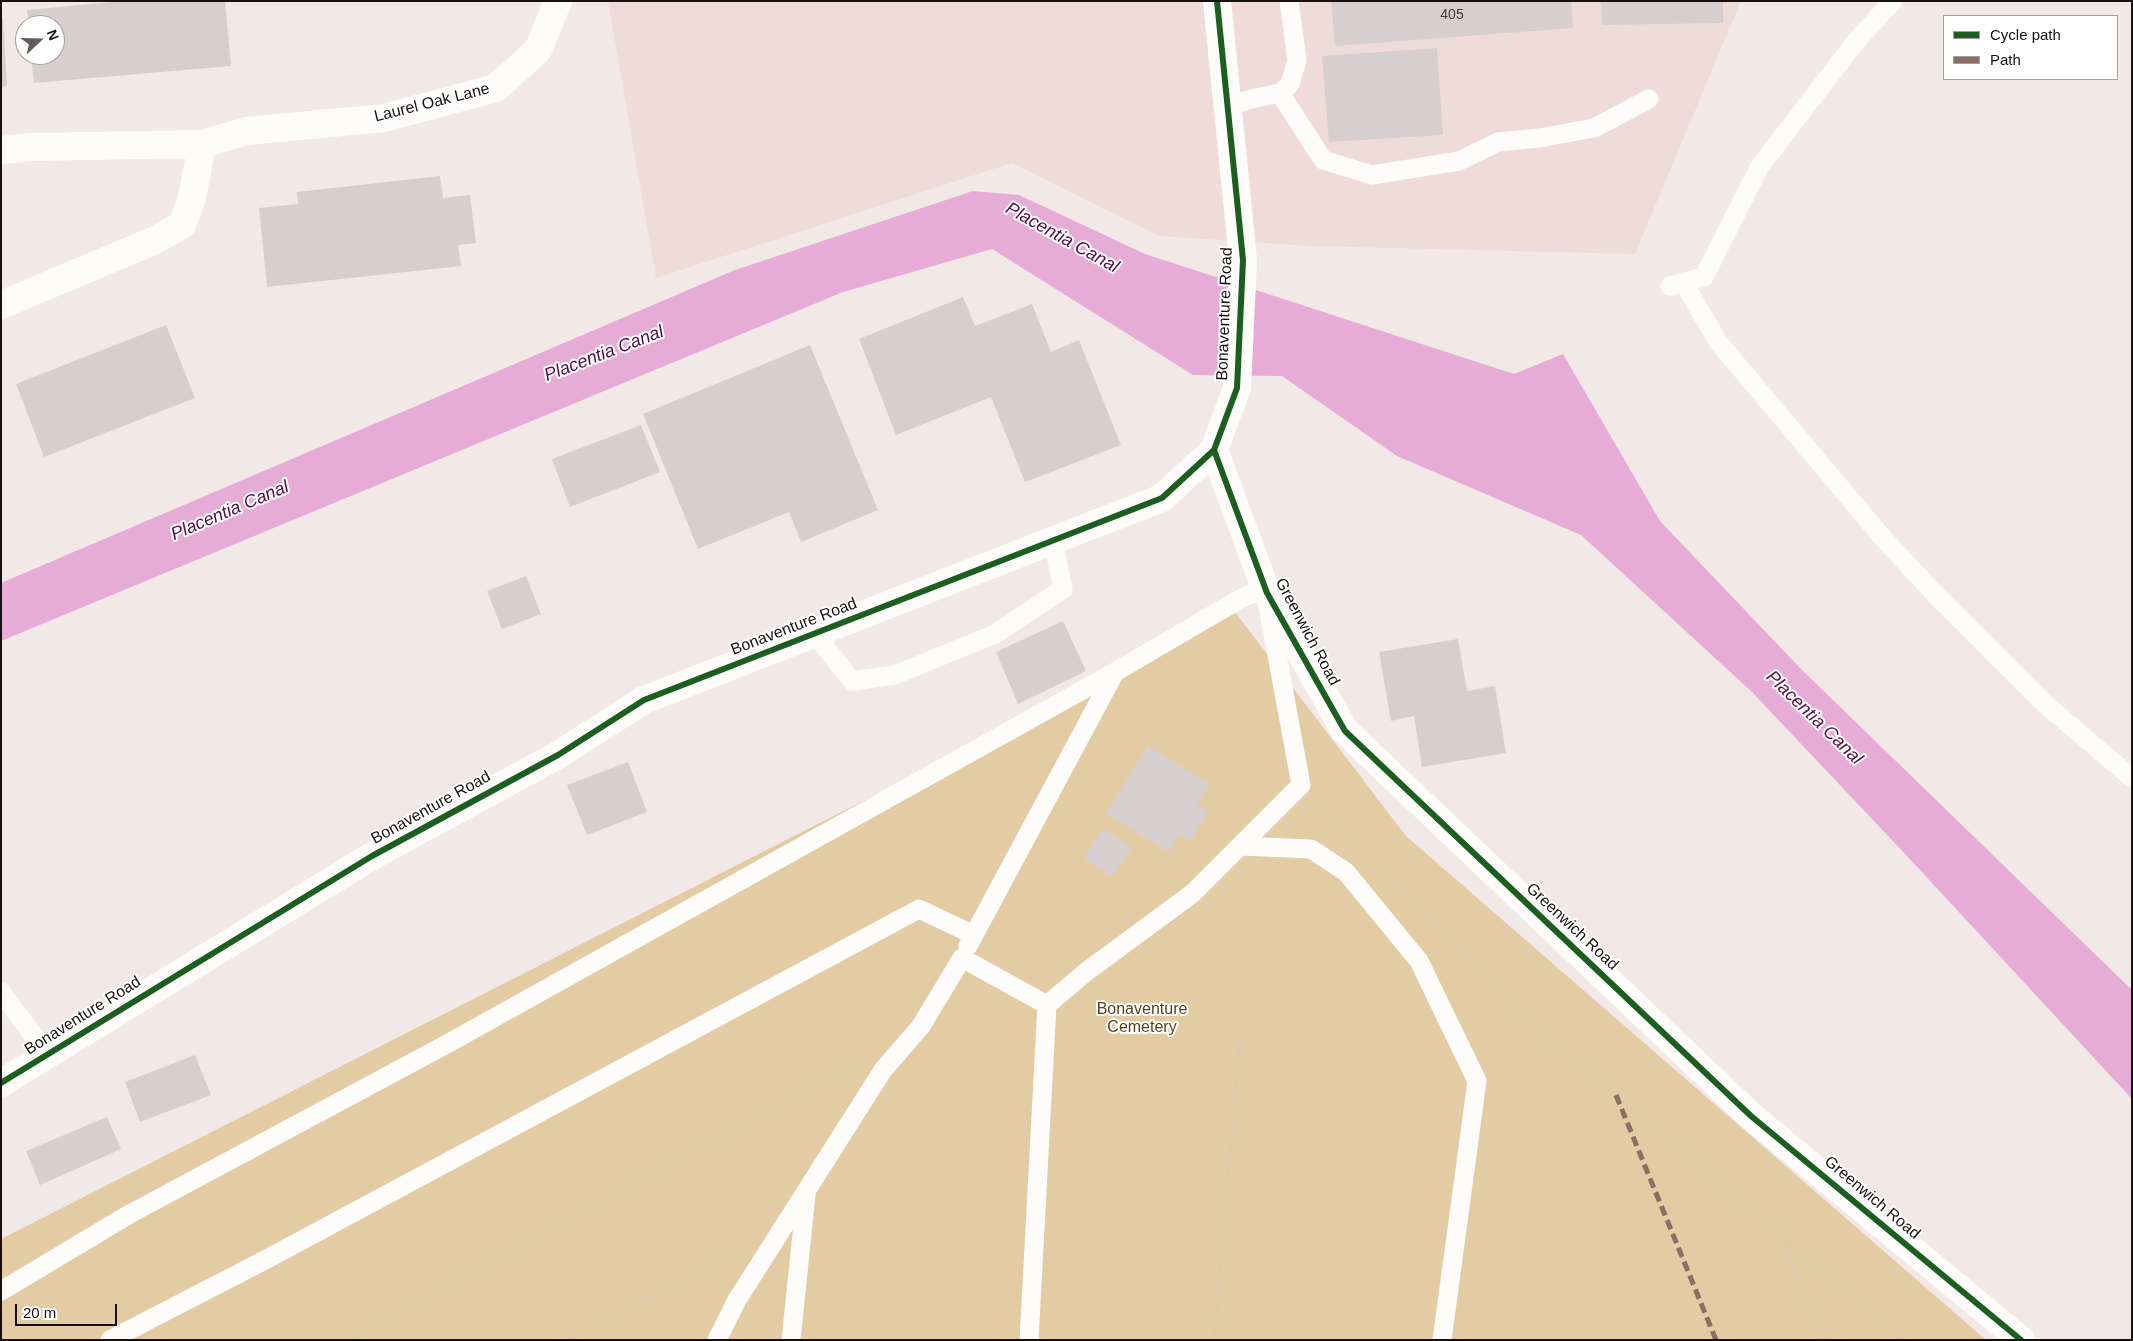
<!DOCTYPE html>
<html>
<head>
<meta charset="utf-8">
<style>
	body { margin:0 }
	#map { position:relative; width:2133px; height:1341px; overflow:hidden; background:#f2e8e7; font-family:Helvetica,sans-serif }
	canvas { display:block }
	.frame { position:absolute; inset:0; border:2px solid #161110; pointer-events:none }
	.legend { position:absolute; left:1943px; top:15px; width:175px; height:65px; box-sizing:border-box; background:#fff; border:1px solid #a2a09f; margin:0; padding:6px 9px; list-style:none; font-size:15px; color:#161110 }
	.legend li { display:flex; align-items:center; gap:10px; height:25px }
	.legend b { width:25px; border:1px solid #a2a09f }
	.north { position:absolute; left:15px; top:15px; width:50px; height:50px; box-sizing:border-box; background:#fff; border:1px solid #a2a09f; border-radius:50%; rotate:69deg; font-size:14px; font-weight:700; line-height:20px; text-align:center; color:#161110 }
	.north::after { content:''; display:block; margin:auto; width:18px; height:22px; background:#635c5b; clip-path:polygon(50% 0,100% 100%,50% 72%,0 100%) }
	.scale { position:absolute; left:15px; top:1304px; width:102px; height:22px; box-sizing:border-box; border:2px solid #161110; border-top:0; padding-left:6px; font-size:15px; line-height:18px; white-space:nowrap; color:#161110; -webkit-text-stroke:4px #fff; paint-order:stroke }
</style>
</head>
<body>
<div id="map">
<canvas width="2133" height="1341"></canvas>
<div class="frame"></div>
<ul class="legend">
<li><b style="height:6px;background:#1b5e20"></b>Cycle path</li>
<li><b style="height:6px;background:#8d6e63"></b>Path</li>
</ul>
<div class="north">N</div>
<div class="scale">20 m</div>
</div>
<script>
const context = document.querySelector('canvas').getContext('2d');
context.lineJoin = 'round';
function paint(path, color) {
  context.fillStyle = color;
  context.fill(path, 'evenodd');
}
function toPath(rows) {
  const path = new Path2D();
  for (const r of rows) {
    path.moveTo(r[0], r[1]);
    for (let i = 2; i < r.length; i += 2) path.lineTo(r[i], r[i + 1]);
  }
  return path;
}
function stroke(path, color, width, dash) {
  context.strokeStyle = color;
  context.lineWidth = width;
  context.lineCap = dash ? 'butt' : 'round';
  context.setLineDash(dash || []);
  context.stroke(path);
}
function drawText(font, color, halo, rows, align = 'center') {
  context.font = font + ' Helvetica,sans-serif';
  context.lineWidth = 4;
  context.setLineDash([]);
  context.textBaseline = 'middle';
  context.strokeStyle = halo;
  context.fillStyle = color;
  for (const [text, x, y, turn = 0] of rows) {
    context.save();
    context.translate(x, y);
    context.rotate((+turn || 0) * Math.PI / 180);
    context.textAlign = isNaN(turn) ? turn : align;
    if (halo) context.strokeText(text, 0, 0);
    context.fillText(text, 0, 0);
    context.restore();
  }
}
const built = toPath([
	[608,1,1741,1,1635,254,1310,246,1159,236,1012,163,656,278]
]);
const green = toPath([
	[1235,612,1406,836,1986,1340,1,1340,1,1239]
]);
const water = toPath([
	[973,191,1019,195,1145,254,1514,374,1563,354,1660,521,1801,669,2132,990,2132,1099,1907,856,1752,692,1581,535,1397,456,1282,376,1193,375,992,249,843,292,1,641,1,583,735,270]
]);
const building = toPath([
	[123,1,225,1,231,66,34,83,31,55,55,55,55,25,29,25,27,10],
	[1331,1,1571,1,1573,28,1335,46],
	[1601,1,1723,1,1723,23,1602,25],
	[1,18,3,18,7,86,1,87],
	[1437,48,1443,135,1329,142,1322,56],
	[440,176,443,198,470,195,476,243,458,245,461,266,267,287,259,208,298,204,297,192],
	[963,297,975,326,1032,304,1051,352,1079,340,1121,445,1025,482,991,397,896,435,859,339],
	[166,325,195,398,44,457,16,384],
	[810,345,878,510,801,542,789,512,698,549,643,414],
	[641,425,660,472,570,507,552,459],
	[526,576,541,614,502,629,487,591],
	[1063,621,1086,671,1018,704,996,652],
	[1458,639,1467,691,1495,686,1506,753,1422,767,1414,716,1391,721,1379,652],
	[1148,746,1210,784,1197,804,1209,812,1190,841,1180,834,1168,852,1106,813],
	[628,762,647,812,587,835,567,785],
	[1103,828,1132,848,1112,877,1084,858],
	[195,1055,211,1095,140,1122,125,1082],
	[107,1117,121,1149,40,1185,26,1151]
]);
const path = toPath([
	[1320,804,1362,848],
	[1379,865,1542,1033,1905,1340],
	[1782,1236,1824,1340],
	[349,1340,854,1063],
	[569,1340,734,1251],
	[1214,1340,1240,1040]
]);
const lane = toPath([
	[1280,93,1323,160,1372,175,1459,161,1498,142,1539,138,1594,128,1649,99],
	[1227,107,1251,99,1280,93,1290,84,1297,60,1289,1],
	[1683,282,1719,343,1883,538,1935,594,2045,704,2132,778],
	[1670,286,1704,277,1760,166,1857,40,1893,1],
	[815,634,852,681,895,675,995,634,1063,589,1053,541],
	[1240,846,1311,849,1346,872,1419,961,1477,1081,1442,1340],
	[968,946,1115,672,1240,599,1266,587],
	[1,992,47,1054],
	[1,1291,128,1215,447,1044,1115,672],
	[110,1340,265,1260,919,909,974,935],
	[717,1340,737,1300,883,1070,921,1026,962,958,1047,1005,1086,972,1193,893,1301,785,1268,606],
	[791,1340,806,1195],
	[1029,1340,1047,1005]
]);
const street = toPath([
	[1,150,31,147,202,144,247,131,384,118,496,88,538,50,558,1],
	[1,305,153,241,182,225,192,198,202,144],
	[1214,450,1267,593,1345,731,1751,1116,2021,1340]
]);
const secondary = toPath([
	[1,1083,372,856,558,755,644,700,1162,498,1214,450,1237,388,1243,260,1217,1]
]);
const quiet = toPath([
	[1616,1095,1716,1340]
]);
const cycleway = toPath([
	[1214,450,1267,593,1345,731,1751,1116,2021,1340],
	[1,1083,372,856,558,755,644,700,1162,498,1214,450,1237,388,1243,260,1217,1]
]);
const numberNames = [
	["405",1452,15]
];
const streetNames = [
	["Laurel Oak Lane",432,103,-14],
	["Bonaventure Road",1225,314,-88],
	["Bonaventure Road",794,627,-21],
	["Greenwich Road",1307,632,62],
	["Bonaventure Road",431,808,-29],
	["Greenwich Road",1572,927,43],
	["Bonaventure Road",83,1016,-32],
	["Greenwich Road",1872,1198,40]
];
const parkNames = [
	["Bonaventure",1142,1010],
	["Cemetery",1142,1028]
];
const waterNames = [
	["Placentia Canal",1062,238,29],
	["Placentia Canal",604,354,-21],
	["Placentia Canal",230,511,-23],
	["Placentia Canal",1814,718,44]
];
paint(built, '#efdcd9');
paint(green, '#e3cba3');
paint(water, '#e6acd5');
paint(building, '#d7cfcf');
stroke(path, '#cbc8c8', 3, [1, 4]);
stroke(lane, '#fdfcfb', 19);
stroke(street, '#fdfcfb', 28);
stroke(secondary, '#fdfcfb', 28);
stroke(quiet, '#8d6e63', 5, [10, 5]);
stroke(cycleway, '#1b5e20', 6);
drawText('14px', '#464040', null, numberNames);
drawText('16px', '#161110', '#fff', streetNames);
drawText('16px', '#55431d', '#fff', parkNames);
drawText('italic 18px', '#530e47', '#fff', waterNames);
</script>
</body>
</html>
